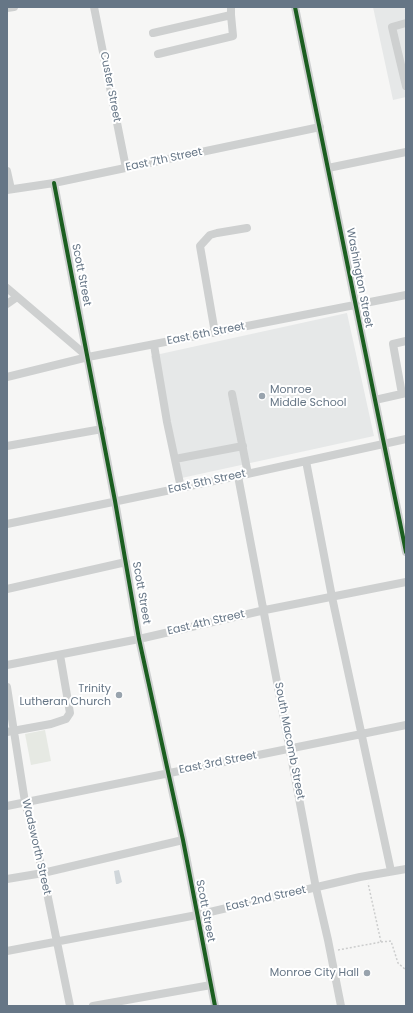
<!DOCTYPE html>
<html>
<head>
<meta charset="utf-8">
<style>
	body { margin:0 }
	#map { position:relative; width:413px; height:1013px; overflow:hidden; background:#f6f6f5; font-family:Poppins,sans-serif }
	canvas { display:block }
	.frame { position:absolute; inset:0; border:8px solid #667686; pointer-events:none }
</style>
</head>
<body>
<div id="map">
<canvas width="413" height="1013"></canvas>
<div class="frame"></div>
</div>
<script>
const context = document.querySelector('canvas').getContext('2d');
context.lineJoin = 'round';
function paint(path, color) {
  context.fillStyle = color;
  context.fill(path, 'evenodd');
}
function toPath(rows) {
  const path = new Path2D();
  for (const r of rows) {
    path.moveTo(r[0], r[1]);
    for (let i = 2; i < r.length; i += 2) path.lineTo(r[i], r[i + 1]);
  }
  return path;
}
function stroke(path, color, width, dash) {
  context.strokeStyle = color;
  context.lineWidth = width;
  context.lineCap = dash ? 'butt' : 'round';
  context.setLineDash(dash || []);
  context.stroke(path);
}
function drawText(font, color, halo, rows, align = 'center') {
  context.font = font + ' Poppins,sans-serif';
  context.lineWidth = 4;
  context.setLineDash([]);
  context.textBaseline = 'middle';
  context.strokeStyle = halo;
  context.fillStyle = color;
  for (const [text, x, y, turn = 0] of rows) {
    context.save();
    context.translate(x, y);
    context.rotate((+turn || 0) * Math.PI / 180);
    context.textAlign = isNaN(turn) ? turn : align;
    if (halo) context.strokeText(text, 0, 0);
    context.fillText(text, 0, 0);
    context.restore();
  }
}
const built = toPath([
	[373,7,406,7,406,97,393,100],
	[347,313,374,436,177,479,151,356]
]);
const green = toPath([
	[45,730,51,761,31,765,25,734]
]);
const water = toPath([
	[119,870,122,882,118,884,116,884,114,871]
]);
const path = toPath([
	[381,942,391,941,398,963,406,970],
	[338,950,381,942,368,883]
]);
const minor = toPath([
	[94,7,126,168],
	[295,7,406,552],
	[7,8,14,7],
	[406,23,392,27,406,86],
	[153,33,231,15,231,7],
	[158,54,233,36,231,15],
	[328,168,406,152],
	[7,171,11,189],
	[54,183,115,501,139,639,183,840,215,1006],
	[7,190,54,183,320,127],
	[7,288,88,357],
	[7,304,17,297],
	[215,333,200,246,210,235,217,233,247,228],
	[154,345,167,422,181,488],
	[7,377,88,357,406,295],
	[232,394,248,474],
	[402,394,393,344,406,341],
	[375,400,406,393],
	[7,446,102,429],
	[175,459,243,446],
	[306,461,332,597,391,871],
	[238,476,316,888,328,940,341,1006],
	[7,524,238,476,406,439],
	[7,589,126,562],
	[7,665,139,639,265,610,406,582],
	[7,687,25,802,43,873,70,1006],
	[7,732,51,724,66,719,70,713,60,655],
	[7,806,406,725],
	[7,879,43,873,183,840],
	[7,951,197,915,360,877,406,869],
	[93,1006,211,985]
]);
const cycleway = toPath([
	[295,7,406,552],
	[54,183,115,501,139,639,183,840,215,1006]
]);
const markers = [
	[262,396,4,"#98a3ad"],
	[119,695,4,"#98a3ad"],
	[367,973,4,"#98a3ad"]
];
const streetNames = [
	["Custer Street",110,87,79],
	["East 7th Street",164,160,-12],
	["Scott Street",81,275,79],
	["Washington Street",359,278,79],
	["East 6th Street",206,334,-11],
	["East 5th Street",207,482,-12],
	["Scott Street",141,593,80],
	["East 4th Street",206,623,-13],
	["South Macomb Street",289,741,79],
	["East 3rd Street",218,763,-11],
	["Wadsworth Street",36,847,77],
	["East 2nd Street",266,899,-13],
	["Scott Street",205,911,79]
];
const poiNames = [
	["Monroe",270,390,"left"],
	["Middle School",270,403,"left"],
	["Trinity",111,689],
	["Lutheran Church",111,702],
	["Monroe City Hall",359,973]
];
paint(built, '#e6e8e8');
paint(green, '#e6e9e3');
paint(water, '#d0d6da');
stroke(path, '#cccdcd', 1.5, [2, 2]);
stroke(minor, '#ced0d0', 8);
stroke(cycleway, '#1b5e20', 4);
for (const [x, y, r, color] of markers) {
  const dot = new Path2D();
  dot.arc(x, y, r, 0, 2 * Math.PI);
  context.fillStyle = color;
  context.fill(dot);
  stroke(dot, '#fff', 1.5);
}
drawText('11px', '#667686', '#fff', streetNames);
drawText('11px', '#667686', '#fff', poiNames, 'right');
</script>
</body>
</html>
